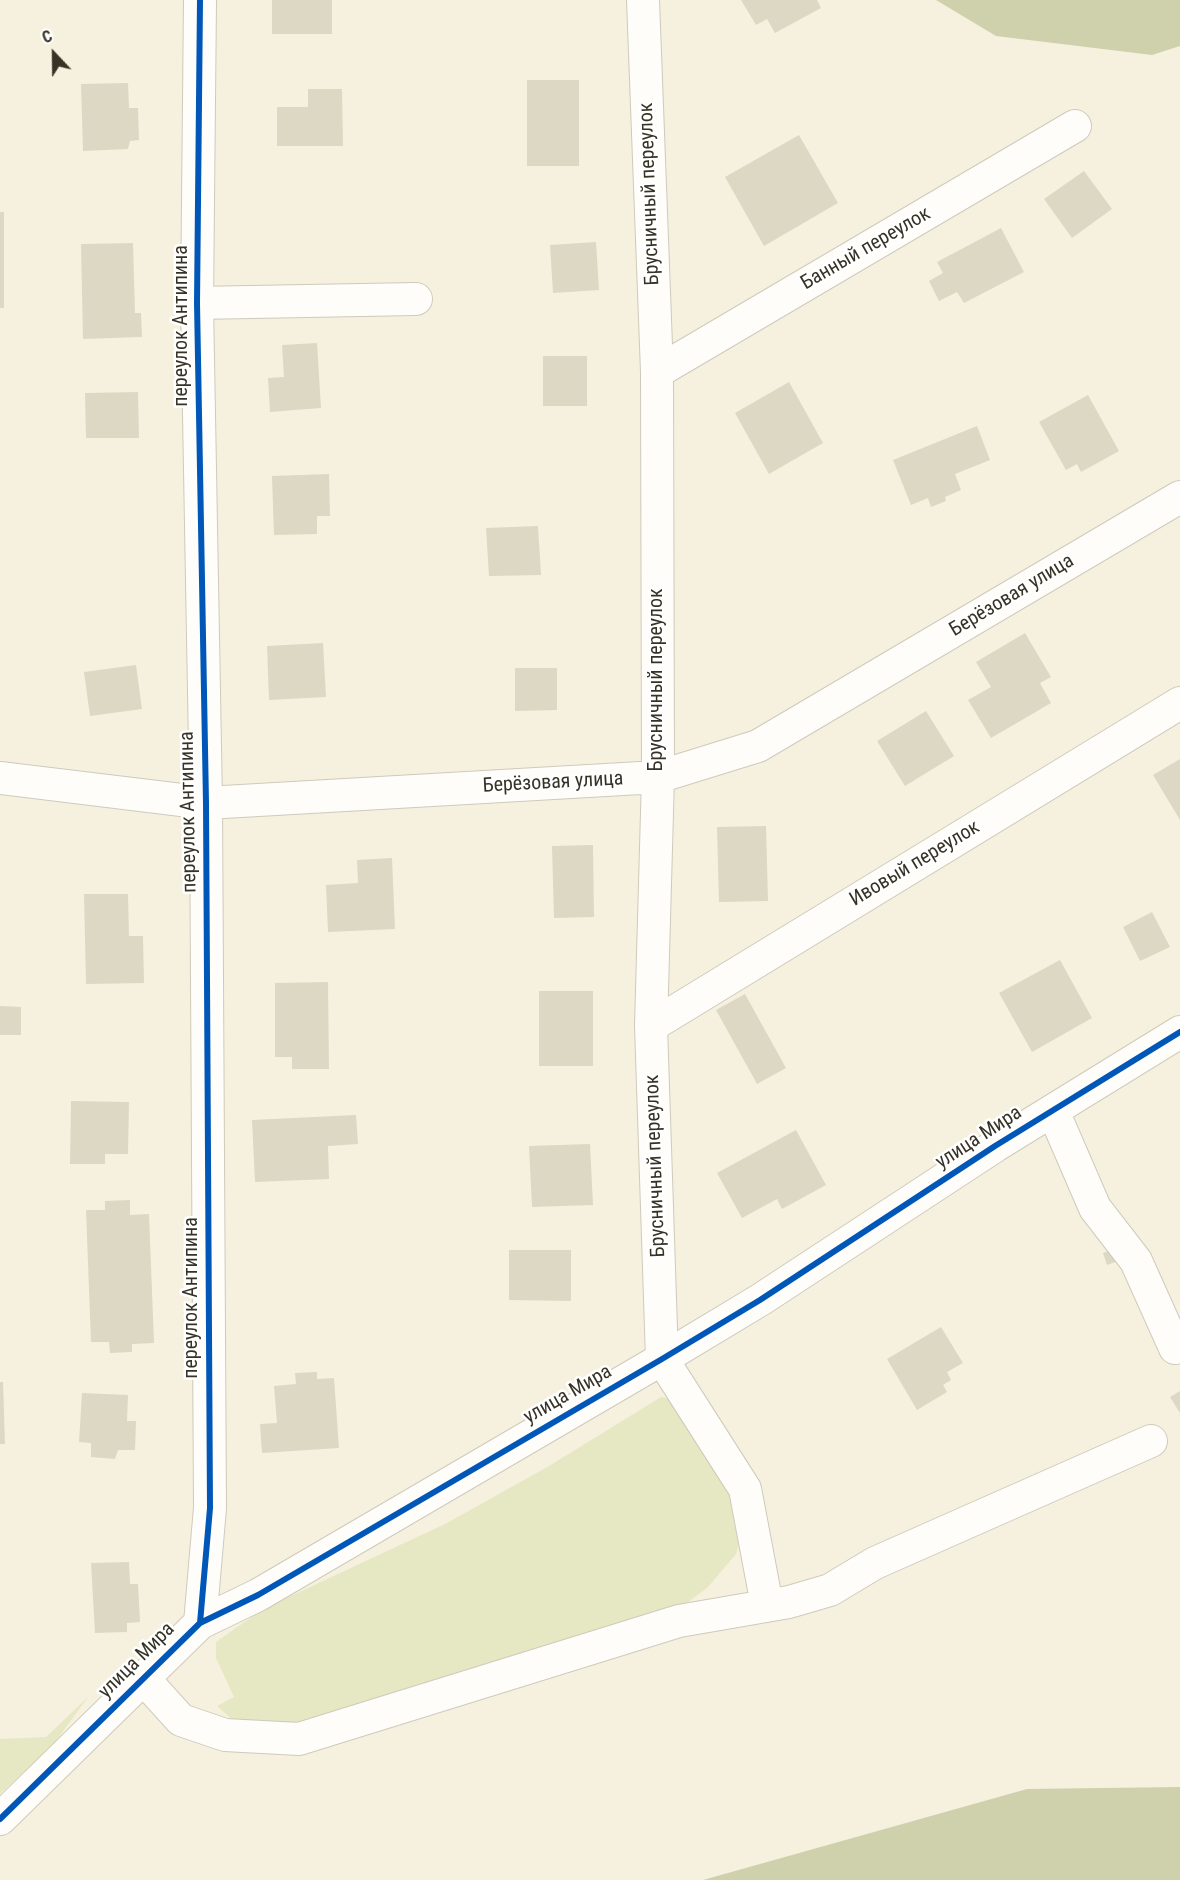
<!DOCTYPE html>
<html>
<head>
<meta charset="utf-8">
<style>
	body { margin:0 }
	#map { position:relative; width:1180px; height:1880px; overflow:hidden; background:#f6f1df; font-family:"Roboto Condensed",sans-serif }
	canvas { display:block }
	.north { position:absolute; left:24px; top:24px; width:60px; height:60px; -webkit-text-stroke:4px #fff; paint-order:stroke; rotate:338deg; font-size:16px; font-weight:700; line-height:24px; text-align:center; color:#363326 }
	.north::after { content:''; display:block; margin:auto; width:21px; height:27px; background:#363326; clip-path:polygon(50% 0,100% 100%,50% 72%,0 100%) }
</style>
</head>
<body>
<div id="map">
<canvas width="1180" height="1880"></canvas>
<div class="north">С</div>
</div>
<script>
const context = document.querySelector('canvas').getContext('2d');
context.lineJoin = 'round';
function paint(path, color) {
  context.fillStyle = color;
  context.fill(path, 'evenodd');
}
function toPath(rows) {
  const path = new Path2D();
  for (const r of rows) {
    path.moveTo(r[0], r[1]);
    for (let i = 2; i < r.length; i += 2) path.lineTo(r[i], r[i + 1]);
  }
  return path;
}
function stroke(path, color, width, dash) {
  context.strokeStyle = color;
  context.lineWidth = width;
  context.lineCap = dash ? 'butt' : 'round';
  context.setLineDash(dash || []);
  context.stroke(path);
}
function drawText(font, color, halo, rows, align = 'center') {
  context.font = font + ' "Roboto Condensed",sans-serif';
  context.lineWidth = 5;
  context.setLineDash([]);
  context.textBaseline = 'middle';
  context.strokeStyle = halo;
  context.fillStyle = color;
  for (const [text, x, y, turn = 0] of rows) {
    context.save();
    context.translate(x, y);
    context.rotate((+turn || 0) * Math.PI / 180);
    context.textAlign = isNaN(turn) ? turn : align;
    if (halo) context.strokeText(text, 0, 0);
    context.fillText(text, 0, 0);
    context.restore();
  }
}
const green = toPath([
	[661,1397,679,1401,736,1494,743,1529,736,1554,708,1587,670,1616,316,1727,233,1720,217,1706,234,1697,216,1658,216,1642,263,1609,447,1523,549,1466],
	[88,1697,53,1745,0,1794,0,1739,46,1737]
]);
const forest = toPath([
	[936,0,1180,0,1180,46,1152,55,996,36],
	[1180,1787,1180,1880,703,1880,1027,1789]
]);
const building = toPath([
	[272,0,332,0,332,34,272,34],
	[741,0,817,0,821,8,775,33,767,19,756,25],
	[527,80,579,80,579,166,527,166],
	[128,83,129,108,138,108,139,140,130,141,128,149,83,151,81,84],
	[308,89,342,89,343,146,277,146,277,107,308,107],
	[799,135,838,203,764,246,725,177],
	[1084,171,1112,209,1072,238,1044,199],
	[0,212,4,212,4,308,0,308],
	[1001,228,1024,272,964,303,957,292,939,301,929,281,943,273,937,262],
	[596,242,599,290,553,293,550,245],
	[133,243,135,313,141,313,142,337,83,339,81,244],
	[317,343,321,408,270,412,268,378,284,377,282,345],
	[543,356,587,356,587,406,543,406],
	[789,382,823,443,769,474,735,413],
	[138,392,139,438,86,438,85,393],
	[1088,395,1119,451,1081,472,1077,464,1066,470,1039,422],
	[977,426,990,460,955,474,961,490,945,497,946,501,931,507,928,498,911,505,893,460],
	[329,474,330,516,317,516,317,534,274,535,272,476],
	[538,526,541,575,489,576,486,528],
	[1025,633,1051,677,1040,683,1051,703,991,738,968,700,991,687,976,662],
	[323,643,326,697,269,700,267,646],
	[136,665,142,709,90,716,84,672],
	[515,668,557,668,557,710,515,711],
	[926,711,954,756,905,786,877,741],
	[1180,759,1180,820,1153,775],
	[766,826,768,901,719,902,717,827],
	[593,845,594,917,554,918,552,846],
	[392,858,395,929,328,932,326,885,358,883,357,860],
	[84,894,128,894,129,936,143,936,144,983,86,984],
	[1152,912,1170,947,1140,961,1123,927],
	[1060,960,1092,1018,1032,1052,999,993],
	[328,982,329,1069,292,1069,292,1057,275,1057,275,983],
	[539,991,593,991,593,1066,539,1066],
	[745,994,786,1068,757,1084,716,1010],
	[0,1006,21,1007,21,1035,0,1035],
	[71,1101,129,1102,128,1154,105,1154,105,1164,70,1164],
	[356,1115,358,1144,328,1146,329,1179,255,1182,252,1120],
	[796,1130,826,1185,782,1209,777,1199,742,1218,717,1173],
	[590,1144,593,1205,532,1207,529,1146],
	[130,1200,130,1215,149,1214,154,1343,132,1344,132,1352,110,1353,109,1342,91,1342,86,1210,105,1210,105,1201],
	[1117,1248,1121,1260,1107,1265,1103,1253],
	[509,1250,571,1250,571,1301,509,1300],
	[941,1327,963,1363,947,1372,951,1380,943,1385,947,1392,917,1410,887,1359],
	[317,1372,317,1379,334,1378,339,1448,262,1453,260,1424,277,1423,274,1386,296,1384,295,1373],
	[0,1382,3,1382,5,1444,0,1444],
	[1180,1391,1180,1413,1170,1397],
	[82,1393,128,1395,127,1421,136,1421,135,1450,118,1450,115,1459,91,1457,91,1443,79,1442],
	[129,1562,130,1584,138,1584,140,1622,127,1623,127,1632,95,1633,91,1563]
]);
const minor = toPath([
	[643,0,657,372,658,777,651,1026,662,1359],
	[197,303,416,299],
	[657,372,1075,126],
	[0,778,206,803,658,777,758,746,1180,497],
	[651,1026,1180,703],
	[1053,1111,1095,1208,1136,1261,1175,1348],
	[662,1359,745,1489,767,1605],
	[200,1623,210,1508,206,803,197,303,200,0],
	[143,1678,181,1720,225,1735,299,1739,679,1621,789,1602,830,1590,875,1563,1151,1441],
	[0,1819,200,1623,258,1595,662,1359,760,1300,995,1146,1180,1032]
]);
const cycleway = toPath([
	[200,1623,210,1508,206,803,197,303,200,0],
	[0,1819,200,1623,258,1595,662,1359,760,1300,995,1146,1180,1032]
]);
const streetNames = [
	["Брусничный переулок",650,194,-92],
	["Банный переулок",866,249,-30],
	["переулок Антипина",182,326,-90],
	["Берёзовая улица",1012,596,-31],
	["Брусничный переулок",657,680,-90],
	["Берёзовая улица",553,783,-3],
	["переулок Антипина",189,812,-91],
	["Ивовый переулок",915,864,-31],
	["улица Мира",979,1138,-33],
	["Брусничный переулок",656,1166,-92],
	["переулок Антипина",192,1298,-90],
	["улица Мира",568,1395,-30],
	["улица Мира",137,1661,-45]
];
paint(green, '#e5e8c2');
paint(forest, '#ced1ab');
paint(building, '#dcd8c4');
stroke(minor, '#cecabc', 34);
stroke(minor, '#fefdfa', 32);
stroke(cycleway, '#0057b8', 6);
drawText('20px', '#363326', '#fff', streetNames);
</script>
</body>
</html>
